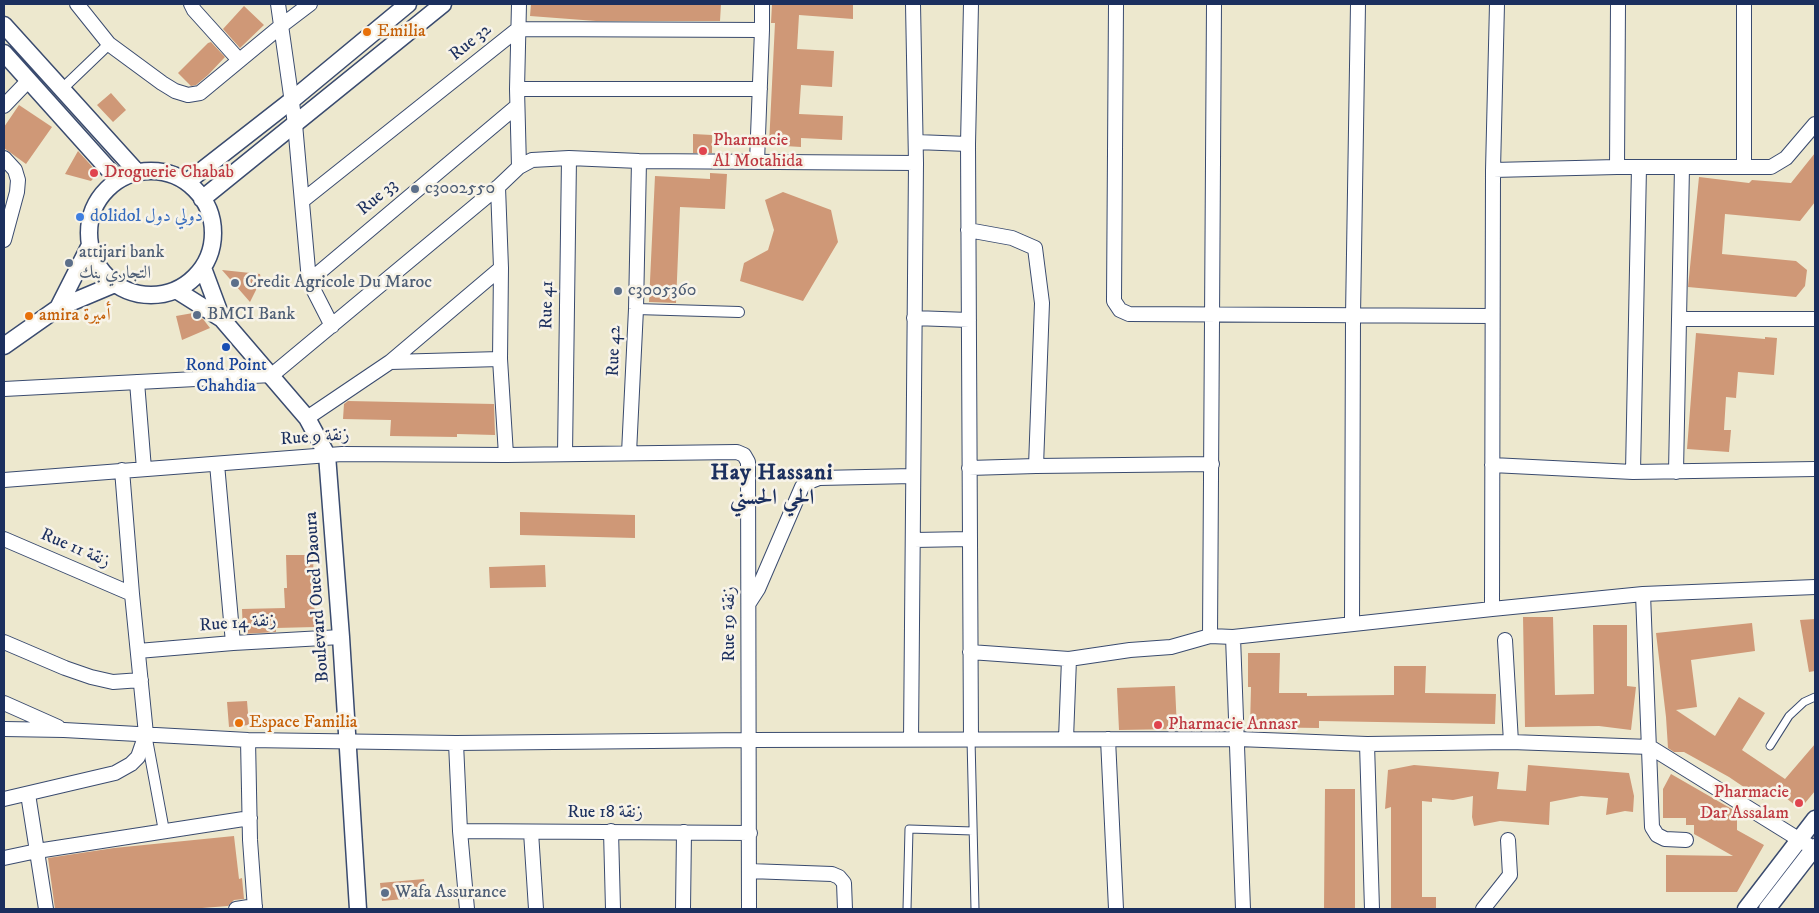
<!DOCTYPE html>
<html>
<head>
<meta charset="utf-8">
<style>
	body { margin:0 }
	#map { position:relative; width:1819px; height:913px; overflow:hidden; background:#ede8ce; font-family:"IM FELL DW Pica",serif }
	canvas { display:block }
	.frame { position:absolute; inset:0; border:5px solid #1b2f5e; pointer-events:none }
</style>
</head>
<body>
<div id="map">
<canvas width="1819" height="913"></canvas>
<div class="frame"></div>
</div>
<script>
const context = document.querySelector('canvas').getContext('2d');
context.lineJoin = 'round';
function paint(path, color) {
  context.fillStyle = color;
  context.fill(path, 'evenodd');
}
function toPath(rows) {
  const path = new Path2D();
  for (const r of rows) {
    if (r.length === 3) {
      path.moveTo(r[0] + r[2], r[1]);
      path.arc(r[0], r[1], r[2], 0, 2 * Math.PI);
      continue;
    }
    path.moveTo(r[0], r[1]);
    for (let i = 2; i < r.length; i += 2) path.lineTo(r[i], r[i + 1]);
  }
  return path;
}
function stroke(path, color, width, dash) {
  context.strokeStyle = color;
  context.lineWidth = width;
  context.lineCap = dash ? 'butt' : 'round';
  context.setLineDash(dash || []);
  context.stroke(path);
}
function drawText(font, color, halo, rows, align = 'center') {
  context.font = font + ' "IM FELL DW Pica",Amiri,serif';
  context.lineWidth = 5;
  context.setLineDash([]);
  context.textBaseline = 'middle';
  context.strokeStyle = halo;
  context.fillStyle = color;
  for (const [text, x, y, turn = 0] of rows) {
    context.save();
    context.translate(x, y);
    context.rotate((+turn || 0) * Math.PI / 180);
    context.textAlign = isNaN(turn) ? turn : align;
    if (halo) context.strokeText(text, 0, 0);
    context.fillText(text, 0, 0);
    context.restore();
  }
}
const building = toPath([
	[531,4,721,4,720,21,596,21,530,16],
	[772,4,853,4,853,19,799,15,797,49,834,51,832,87,801,85,799,114,843,116,842,140,801,138,801,147,769,145,775,23,771,23],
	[244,6,264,25,240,48,223,29],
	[211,42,225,57,208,75,196,85,191,86,178,73,208,43],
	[111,93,126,110,113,122,97,105],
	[19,105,52,127,26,164,4,148,4,127],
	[693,134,712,135,712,153,693,153],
	[78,151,98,173,91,181,65,174],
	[1815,153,1815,202,1800,221,1725,214,1722,254,1796,261,1807,270,1805,286,1796,297,1688,287,1699,177,1749,183,1752,180,1791,183],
	[710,173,727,174,725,209,680,207,676,303,649,302,655,176,710,179],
	[783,192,831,210,838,242,803,301,740,281,744,263,768,250,774,230,765,200],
	[222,270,260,274,261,280,250,302],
	[193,313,203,319,210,328,182,340,176,316],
	[1696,333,1765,339,1765,337,1777,338,1774,375,1738,372,1736,398,1726,397,1724,430,1731,430,1729,452,1687,449],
	[348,401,494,404,495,435,457,434,457,437,390,436,391,420,343,419,344,404],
	[520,512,635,515,635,538,520,535],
	[286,555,313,555,315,627,276,628,276,632,243,634,242,609,285,608,284,588,287,588],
	[545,565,546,587,490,588,489,567],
	[1523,617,1553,617,1555,695,1594,694,1593,625,1627,625,1627,686,1636,687,1631,730,1599,726,1525,727],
	[1815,619,1815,671,1809,672,1800,620],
	[1752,623,1755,651,1691,660,1697,707,1676,710,1715,736,1739,697,1765,713,1742,750,1785,779,1815,744,1815,791,1800,809,1772,787,1763,800,1729,777,1684,752,1674,752,1668,748,1666,717,1656,633],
	[1248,653,1280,653,1279,693,1307,693,1307,696,1394,695,1394,666,1426,666,1425,693,1496,694,1495,724,1319,721,1319,728,1250,727,1251,687,1248,687],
	[1175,686,1177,729,1119,730,1117,688],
	[247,701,249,725,229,727,227,702],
	[1414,765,1499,772,1497,789,1526,791,1528,765,1629,773,1634,796,1633,812,1625,811,1606,815,1608,798,1581,796,1550,802,1549,825,1500,821,1474,826,1472,817,1473,796,1453,800,1432,798,1432,802,1422,801,1422,897,1436,897,1436,909,1391,909,1391,807,1385,809,1388,770],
	[1671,774,1737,812,1737,830,1764,845,1737,892,1666,892,1666,855,1733,856,1694,834,1694,825,1686,825,1686,818,1663,818,1663,789],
	[1325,789,1355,789,1355,909,1324,909],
	[234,836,239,879,242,878,244,899,234,900,228,906,189,909,55,909,48,858,114,848],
	[424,879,426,897,382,901,380,883]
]);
const service = toPath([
	[971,739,975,909],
	[1770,746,1789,716,1804,702,1815,697],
	[907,909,909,829,973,831]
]);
const pedestrian = toPath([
	[61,90,109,44],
	[636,309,739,312],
	[146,734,164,831]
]);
const minor = toPath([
	[77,4,109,44,162,83,175,91,188,95,200,93,281,26,310,4],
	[191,4,194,10,239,60],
	[278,4,295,124,309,281,332,326],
	[971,4,968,144,971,739],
	[1116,4,1114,301,1120,310,1129,314,1492,316],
	[517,89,760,89],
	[4,106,28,81],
	[916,142,968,144],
	[4,158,15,170,18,180,17,192,4,240],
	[757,162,762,30,762,4],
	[519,167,517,89,519,4],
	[1617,167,1618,4],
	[1744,167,1744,4],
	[1493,170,1617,167,1771,167,1786,158,1815,124],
	[498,187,501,268,500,359,506,455],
	[302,201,518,29,762,30],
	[968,230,1012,238,1035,248,1042,303,1036,466,969,468],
	[309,281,517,106],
	[914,318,969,320],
	[1679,319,1815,319],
	[390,362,500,359],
	[137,382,144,469],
	[4,389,272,375,498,187,519,167,532,160,569,158,639,161,916,163],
	[307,418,390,362,501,268],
	[629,453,636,309,639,161],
	[565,454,569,158],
	[217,464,233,643],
	[1492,465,1633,472,1815,469],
	[1036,466,1212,464],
	[1633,472,1639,167],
	[1676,472,1682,167],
	[4,480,342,454,506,455,737,452,744,455,748,462,749,909],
	[4,539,132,594],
	[914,540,970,539],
	[1643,594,1652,827,1657,835,1665,839,1686,840],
	[749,603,758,589,802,487,806,483,819,478,913,476],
	[1492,609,1493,170,1497,4],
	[1352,624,1353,316,1358,4],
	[1210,636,1214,4],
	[1233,637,1243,909],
	[1505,640,1511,742],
	[4,642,65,668,91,677,113,682,141,680],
	[138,651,233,643,341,637],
	[970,652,1069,659,1130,650,1171,647,1210,636,1233,637,1492,609,1643,594,1815,587],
	[4,703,58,727],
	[4,729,64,730,248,740,456,743,749,740,1238,739,1367,744,1511,742,1650,747,1808,845],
	[911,739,916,163,913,4],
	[1066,739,1069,659],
	[1108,739,1116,909],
	[248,740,250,840,255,909],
	[456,743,460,831,467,909],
	[1367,744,1372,909],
	[28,794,46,909],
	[4,799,115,773,131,764,138,757,146,734,132,594,122,470],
	[460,831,750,833],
	[611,831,613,909],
	[531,832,536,909],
	[4,858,37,851,250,818],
	[749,871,832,874,839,877,844,883,845,909],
	[236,909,255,906],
	[683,909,684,832],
	[1483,909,1510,875,1508,840]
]);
const tertiary = toPath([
	[4,25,137,172],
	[4,53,118,180],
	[151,233,62],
	[187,182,292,100,408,4],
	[202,199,443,4],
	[203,268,222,319],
	[176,290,222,319,307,418,327,455,341,637,358,909],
	[58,308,90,245],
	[4,346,58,308,115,284],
	[1746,909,1815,819],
	[1767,909,1815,847]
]);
const markers = [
	[367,32,5,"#e8710a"],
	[703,151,5,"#e0444e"],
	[94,173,5,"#e0444e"],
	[415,189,5,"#5c6f8a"],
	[80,217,5,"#3f7fe0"],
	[69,263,5,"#5c6f8a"],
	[235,283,5,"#5c6f8a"],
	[618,291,5,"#5c6f8a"],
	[197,315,5,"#5c6f8a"],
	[29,316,5,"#e8710a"],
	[226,347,5,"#1a4fb4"],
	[239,723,5,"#e8710a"],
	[1158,725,5,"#e0444e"],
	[1799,803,5,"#e0444e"],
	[385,893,5,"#5c6f8a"]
];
const foodNames = [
	["Emilia",377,32],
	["amira أميرة",39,316],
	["Espace Familia",249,723]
];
const streetNames = [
	["Rue 32",471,43,-39],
	["Rue 33",378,198,-40],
	["Rue 41",548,305,-89],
	["Rue 42",615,351,-88],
	["Rue 9 زنقة",315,438,-4],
	["Rue 11 زنقة",75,549,23],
	["Boulevard Oued Daoura",318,597,-94],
	["Rue 14 زنقة",238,624,-4],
	["Rue 19 زنقة",730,624,-90],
	["Rue 18 زنقة",605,813]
];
const healthNames = [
	["Pharmacie",713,141],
	["Al Motahida",713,162],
	["Droguerie Chabab",104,173],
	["Pharmacie Annasr",1168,725],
	["Pharmacie",1789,793,"right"],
	["Dar Assalam",1789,814,"right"]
];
const serviceNames = [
	["c3002550",425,189],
	["attijari bank",79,253],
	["التجاري بنك",79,274],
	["Credit Agricole Du Maroc",245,283],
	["c3005360",628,291],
	["BMCI Bank",207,315],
	["Wafa Assurance",395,893]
];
const shopNames = [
	["dolidol دولي دول",90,217]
];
const transitNames = [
	["Rond Point",226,366],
	["Chahdia",226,387]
];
const districtNames = [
	["Hay Hassani",772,474],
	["الحي الحسني",772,499]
];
paint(building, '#cf9877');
stroke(service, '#3a4b6f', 9);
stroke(pedestrian, '#3a4b6f', 12);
stroke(minor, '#3a4b6f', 16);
stroke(tertiary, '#3a4b6f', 19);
stroke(service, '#fff', 7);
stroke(pedestrian, '#fff', 10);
stroke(minor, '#fff', 14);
stroke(tertiary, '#fff', 16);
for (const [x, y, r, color] of markers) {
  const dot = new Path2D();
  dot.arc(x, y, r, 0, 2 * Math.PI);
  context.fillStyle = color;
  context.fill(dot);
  stroke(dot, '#f7f3e8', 2);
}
drawText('18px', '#c56008', '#f7f3e8', foodNames, 'left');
drawText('18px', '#1b2f5e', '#f7f3e8', streetNames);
drawText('18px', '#be3a42', '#f7f3e8', healthNames, 'left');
drawText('18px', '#4e5e75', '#f7f3e8', serviceNames, 'left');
drawText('18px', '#366cbe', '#f7f3e8', shopNames, 'left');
drawText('18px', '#164399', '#f7f3e8', transitNames);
context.letterSpacing = '1px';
drawText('bold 22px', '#1b2f5e', '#f7f3e8', districtNames);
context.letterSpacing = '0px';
</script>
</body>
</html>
